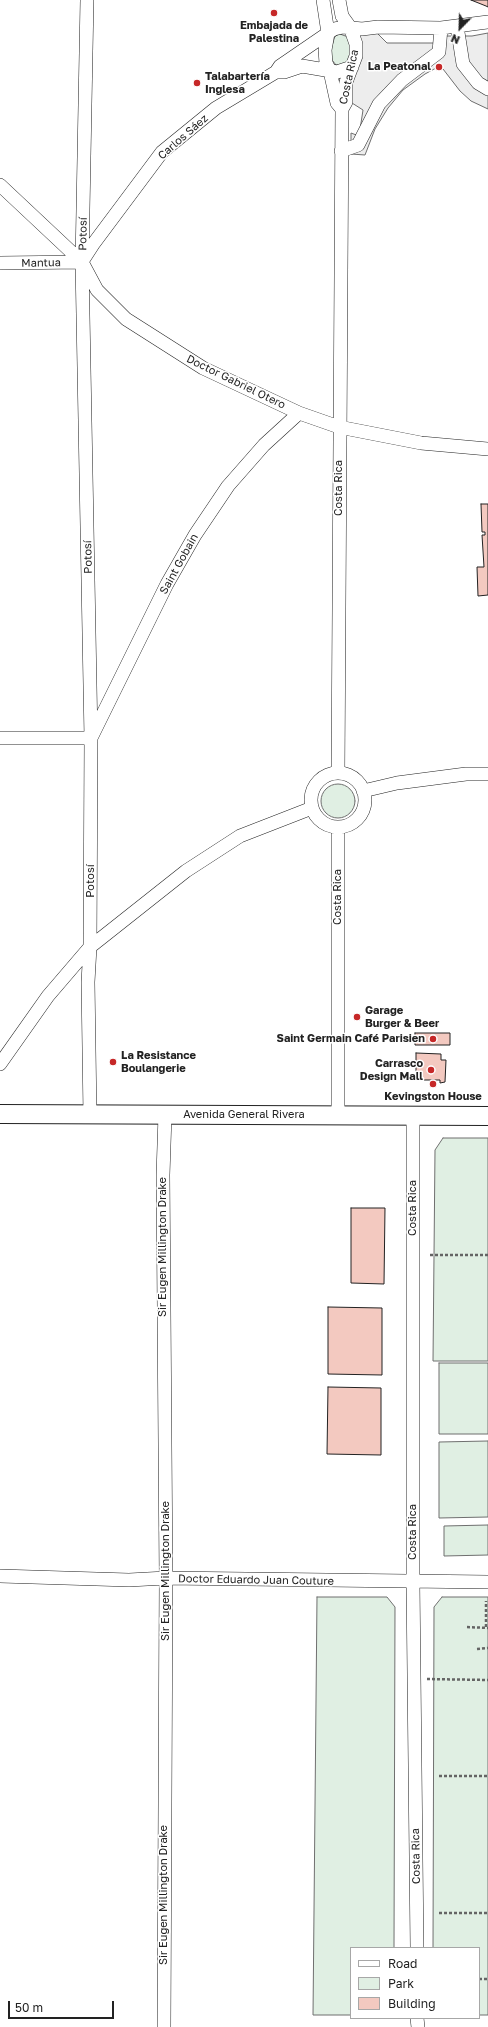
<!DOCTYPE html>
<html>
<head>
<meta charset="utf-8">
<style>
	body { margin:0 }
	#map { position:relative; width:488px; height:2027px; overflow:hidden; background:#fff; font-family:"Golos Text",sans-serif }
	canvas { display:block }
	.legend { position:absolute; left:350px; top:1947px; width:130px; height:72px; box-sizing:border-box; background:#fff; border:1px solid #a7a7a7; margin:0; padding:5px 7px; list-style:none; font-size:12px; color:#222 }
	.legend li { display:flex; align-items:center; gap:8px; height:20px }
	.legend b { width:20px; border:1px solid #a7a7a7 }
	.north { position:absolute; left:440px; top:8px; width:40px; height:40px; -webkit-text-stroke:3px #fff; paint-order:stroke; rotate:203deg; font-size:11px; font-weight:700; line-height:16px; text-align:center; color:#222 }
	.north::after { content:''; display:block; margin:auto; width:14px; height:18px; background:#222; clip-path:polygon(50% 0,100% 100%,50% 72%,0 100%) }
	.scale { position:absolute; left:8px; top:2001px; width:106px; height:18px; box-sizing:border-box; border:2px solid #222; border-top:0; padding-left:5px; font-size:12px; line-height:14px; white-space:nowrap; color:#222; -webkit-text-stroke:3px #fff; paint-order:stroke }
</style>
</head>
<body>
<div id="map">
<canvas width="488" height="2027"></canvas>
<ul class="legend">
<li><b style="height:5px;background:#fff"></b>Road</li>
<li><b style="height:11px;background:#e0efe3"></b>Park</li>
<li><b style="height:11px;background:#f3c9c0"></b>Building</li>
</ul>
<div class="north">N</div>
<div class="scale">50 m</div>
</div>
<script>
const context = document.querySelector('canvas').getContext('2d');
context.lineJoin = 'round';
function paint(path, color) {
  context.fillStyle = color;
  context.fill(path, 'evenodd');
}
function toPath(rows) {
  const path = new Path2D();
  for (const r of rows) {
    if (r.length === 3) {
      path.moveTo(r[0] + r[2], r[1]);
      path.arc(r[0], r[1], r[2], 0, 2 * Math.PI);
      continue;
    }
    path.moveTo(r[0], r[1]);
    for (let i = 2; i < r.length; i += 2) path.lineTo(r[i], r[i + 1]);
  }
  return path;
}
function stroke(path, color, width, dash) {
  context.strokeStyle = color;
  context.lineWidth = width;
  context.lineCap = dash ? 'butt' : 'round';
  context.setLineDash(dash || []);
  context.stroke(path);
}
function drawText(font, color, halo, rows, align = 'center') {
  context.font = font + ' "Golos Text",sans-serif';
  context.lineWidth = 3;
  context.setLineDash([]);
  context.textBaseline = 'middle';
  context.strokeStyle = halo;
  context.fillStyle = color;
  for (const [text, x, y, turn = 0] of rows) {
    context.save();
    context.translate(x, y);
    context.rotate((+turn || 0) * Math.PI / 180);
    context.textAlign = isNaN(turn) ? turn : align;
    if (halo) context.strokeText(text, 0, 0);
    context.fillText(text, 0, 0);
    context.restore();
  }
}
const green = toPath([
	[340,34,348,37,350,41,351,55,346,65,336,65,332,60,330,52,335,36,340,34],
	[338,801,17],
	[443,1138,488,1138,488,1361,433,1361,435,1150,443,1138],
	[439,1363,488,1363,488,1434,439,1434,439,1363],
	[488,1441,488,1517,439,1518,439,1442,488,1441],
	[488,1525,488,1555,444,1556,444,1526,488,1525],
	[317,1597,387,1597,395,1607,394,1948,351,1948,351,2015,313,2015,317,1597],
	[442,1597,488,1597,488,2015,479,2015,479,1948,433,1948,434,1607,442,1597]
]);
const parking = toPath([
	[377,33,387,43,434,43,435,36,472,36,488,33,488,109,471,101,460,91,443,69,436,68,425,74,403,90,388,108,375,129,365,155,351,154,351,133,359,136,363,110,352,103,351,86,360,35,377,33]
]);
const building = toPath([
	[471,0,488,0,488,7,486,6,471,0],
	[481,504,488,504,488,595,478,596,477,567,484,567,482,535,485,535,485,532,482,532,481,504],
	[415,1033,450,1033,450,1045,415,1045,415,1033],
	[416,1053,441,1054,441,1060,446,1060,445,1082,440,1083,440,1080,416,1080,416,1053],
	[351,1208,385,1208,384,1284,351,1283,351,1208],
	[328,1307,382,1308,382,1375,328,1374,328,1307],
	[328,1387,381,1388,381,1455,327,1454,328,1387]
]);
const path = toPath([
	[430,1255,488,1255],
	[467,1627,488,1628],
	[486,1627,486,1601],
	[477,1649,488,1648],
	[427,1679,488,1680],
	[439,1776,488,1776],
	[439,1913,488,1913],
	[479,1979,488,1979]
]);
const street = toPath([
	[87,0,82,262,91,738,90,947,88,982,90,1115],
	[323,0,328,33,325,50,326,63,330,71,337,103,342,109],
	[457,26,463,64,478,83,488,89],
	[276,72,284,72,302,66,337,72,352,67],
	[341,151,358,145,379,104,402,80,439,52,441,28],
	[0,185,82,262,97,290,126,319,203,368,299,413,339,427,421,443,488,449],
	[83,260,94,243,162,152,216,108,276,72,280,66,334,29,343,27,362,29,378,27,441,28,488,22],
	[0,263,82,262],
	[0,738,91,738,167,584,195,535,228,486,264,445,299,413],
	[338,800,27],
	[338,773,342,109,346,102,346,82,356,56,356,44,350,27,342,16,339,0],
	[363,791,397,783,466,774,488,774],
	[0,1064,48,996,90,947,186,871,240,836,312,808],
	[338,1115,338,827],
	[413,1117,413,1583,417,1948],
	[0,1576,129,1580,166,1578,488,1582],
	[417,2018,418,2027],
	[164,2027,166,1578,163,1175,165,1115]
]);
const secondary = toPath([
	[0,1114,488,1116]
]);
const markers = [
	[274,13,4,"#c62828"],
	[439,67,4,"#c62828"],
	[197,83,4,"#c62828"],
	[357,1017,4,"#c62828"],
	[433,1039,4,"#c62828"],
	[113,1062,4,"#c62828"],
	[431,1070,4,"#c62828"],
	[433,1084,4,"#c62828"]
];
const poiNames = [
	["Embajada de",274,26,"center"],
	["Palestina",274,39,"center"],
	["La Peatonal",431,67],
	["Talabartería",205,77,"left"],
	["Inglesa",205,90,"left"],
	["Garage",365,1011,"left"],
	["Burger & Beer",365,1024,"left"],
	["Saint Germain Café Parisien",425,1039],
	["La Resistance",121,1056,"left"],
	["Boulangerie",121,1069,"left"],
	["Carrasco",423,1064],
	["Design Mall",423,1077],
	["Kevingston House",433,1097,"center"]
];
const streetNames = [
	["Costa Rica",349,77,-78],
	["Carlos Sáez",183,137,-41],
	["Potosí",83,234,-89],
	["Mantua",41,263,-1],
	["Doctor Gabriel Otero",236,382,26],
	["Costa Rica",339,488,-90],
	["Potosí",88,557,-91],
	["Saint Gobain",179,564,-61],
	["Potosí",91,881,-90],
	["Costa Rica",338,897,-90],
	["Avenida General Rivera",244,1115],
	["Costa Rica",413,1208,-90],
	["Sir Eugen Millington Drake",163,1247,-90],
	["Costa Rica",413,1532,-90],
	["Sir Eugen Millington Drake",166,1571,-90],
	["Doctor Eduardo Juan Couture",256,1580,1],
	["Costa Rica",416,1856,-91],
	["Sir Eugen Millington Drake",164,1895,-90]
];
paint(green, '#e0efe3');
stroke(green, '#6f6f6f', 1);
paint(parking, '#ededed');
stroke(parking, '#6f6f6f', 1);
paint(building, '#f3c9c0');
stroke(building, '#222', 1);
stroke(street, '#222', 14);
stroke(secondary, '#222', 20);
stroke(path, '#646464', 2.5, [3, 2]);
stroke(street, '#fff', 13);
stroke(secondary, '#fff', 18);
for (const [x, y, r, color] of markers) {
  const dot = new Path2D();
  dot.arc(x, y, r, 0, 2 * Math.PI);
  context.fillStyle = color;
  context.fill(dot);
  stroke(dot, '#fff', 1.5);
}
drawText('bold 11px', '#222', '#fff', poiNames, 'right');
drawText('11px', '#222', '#fff', streetNames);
</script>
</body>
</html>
